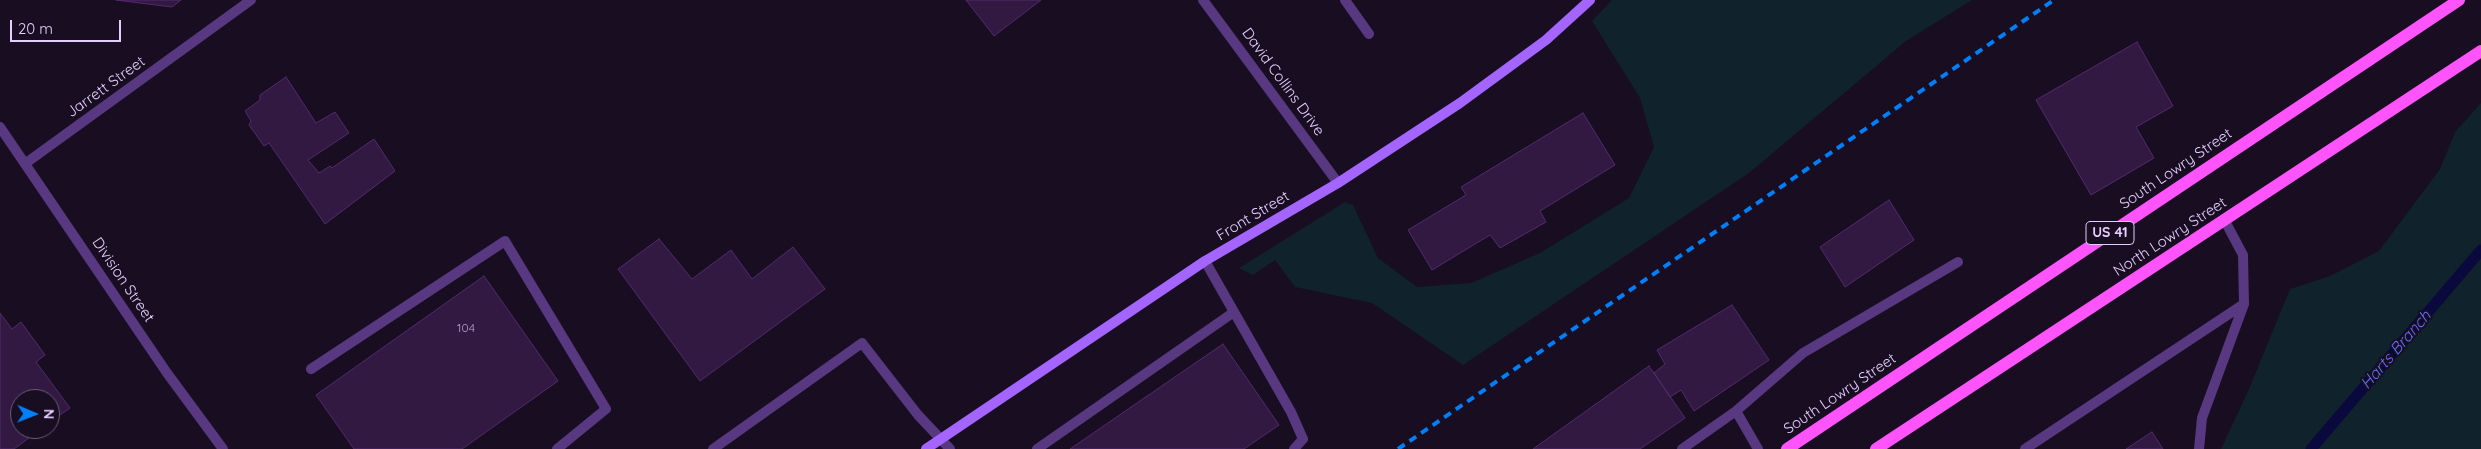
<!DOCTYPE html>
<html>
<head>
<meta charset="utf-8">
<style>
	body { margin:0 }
	#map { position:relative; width:2481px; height:449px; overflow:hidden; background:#180d21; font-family:Quicksand,sans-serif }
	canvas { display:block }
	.north { position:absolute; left:10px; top:389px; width:50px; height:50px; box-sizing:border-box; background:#180d21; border:1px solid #6a5a7a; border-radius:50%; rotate:91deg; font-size:14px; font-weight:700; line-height:20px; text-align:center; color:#e6cdff }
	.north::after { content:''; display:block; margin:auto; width:18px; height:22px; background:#007ff8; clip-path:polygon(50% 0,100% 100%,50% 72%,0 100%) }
	.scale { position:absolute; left:10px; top:20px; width:111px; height:22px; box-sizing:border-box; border:2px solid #e6cdff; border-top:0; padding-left:6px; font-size:15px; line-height:18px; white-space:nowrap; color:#e6cdff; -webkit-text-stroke:4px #180d21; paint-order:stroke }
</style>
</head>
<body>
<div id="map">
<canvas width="2481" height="449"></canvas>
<div class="north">N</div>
<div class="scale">20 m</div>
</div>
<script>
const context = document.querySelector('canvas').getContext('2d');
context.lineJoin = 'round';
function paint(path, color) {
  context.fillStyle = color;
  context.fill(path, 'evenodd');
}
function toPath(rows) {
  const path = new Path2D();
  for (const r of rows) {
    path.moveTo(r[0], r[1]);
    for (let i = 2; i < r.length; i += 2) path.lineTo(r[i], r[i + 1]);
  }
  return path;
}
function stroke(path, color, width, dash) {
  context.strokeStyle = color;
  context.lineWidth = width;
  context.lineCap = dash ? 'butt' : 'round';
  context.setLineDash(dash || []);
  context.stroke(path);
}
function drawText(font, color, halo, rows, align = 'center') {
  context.font = font + ' Quicksand,sans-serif';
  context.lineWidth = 4;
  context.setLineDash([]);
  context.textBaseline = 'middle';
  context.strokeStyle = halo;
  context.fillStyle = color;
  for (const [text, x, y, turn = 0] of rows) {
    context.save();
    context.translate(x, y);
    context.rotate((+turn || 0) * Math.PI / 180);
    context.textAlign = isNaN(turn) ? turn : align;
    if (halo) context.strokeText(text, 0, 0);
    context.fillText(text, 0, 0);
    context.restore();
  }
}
const green = toPath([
	[1612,0,1972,0,1906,41,1749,173,1463,365,1372,303,1295,287,1275,260,1253,275,1239,268,1345,202,1353,205,1378,258,1417,287,1471,283,1540,253,1629,198,1654,147,1640,98,1592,21],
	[2481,103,2481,449,2221,449,2249,389,2290,289,2330,276,2379,251,2440,169,2455,132]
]);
const stream = toPath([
	[2311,449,2481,250]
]);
const building = toPath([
	[116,0,181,0,172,7,116,0],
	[966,0,1041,0,994,36,966,0],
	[2137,42,2173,106,2136,127,2154,158,2091,195,2036,100,2137,42],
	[286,77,316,123,335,112,349,133,308,160,319,173,330,166,332,168,374,139,395,171,325,224,269,143,264,146,249,125,251,121,245,111,260,100,260,95,286,77],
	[1583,113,1615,165,1540,211,1546,222,1500,248,1490,235,1432,270,1408,230,1466,195,1461,187,1583,113],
	[1889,200,1914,240,1845,287,1820,247,1889,200],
	[659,239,692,279,731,250,752,279,793,247,825,289,700,381,618,269,659,239],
	[484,276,558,381,462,449,354,449,316,395,484,276],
	[1732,305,1769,360,1694,411,1681,390,1670,397,1654,373,1665,364,1657,350,1732,305],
	[0,313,12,329,21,322,45,355,36,362,70,408,50,422,50,399,20,399,20,429,41,429,14,449,0,449,0,313],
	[1223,344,1279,425,1244,449,1070,449,1223,344],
	[1649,366,1685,418,1640,449,1533,449,1649,366],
	[2152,432,2163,449,2126,449,2152,432]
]);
const lane = toPath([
	[1345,0,1369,34],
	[26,163,251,0],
	[1205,261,1291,412,1303,439,1294,449],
	[311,369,505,241,606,409,557,449],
	[713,449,862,343,918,415,950,449],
	[1037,449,1234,312],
	[1682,449,1736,411],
	[1758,449,1736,411,1803,353,1958,262],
	[2025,449,2244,304],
	[2199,449,2202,418,2244,304,2243,255,2225,221]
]);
const street = toPath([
	[1203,0,1338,183],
	[0,127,167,373,223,449]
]);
const secondary = toPath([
	[926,449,1205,261,1338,183,1460,103,1546,40,1590,0]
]);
const primary = toPath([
	[1787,449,2459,0],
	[1876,449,2481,51]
]);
const rail = toPath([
	[1398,449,2054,0]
]);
const numberNames = [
	["104",466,328]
];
const shields = [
	[2110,233,48]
];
const shieldNames = [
	["US 41",2110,233]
];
const streetNames = [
	["David Collins Drive",1283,82,54],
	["Jarrett Street",106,87,-36],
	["South Lowry Street",2176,169,-34],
	["Front Street",1253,216,-31],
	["North Lowry Street",2170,237,-33],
	["Division Street",123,280,56],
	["South Lowry Street",1840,394,-34]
];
const waterNames = [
	["Harts Branch",2396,350,-49]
];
paint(green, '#10222b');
stroke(stream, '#0a093e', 11);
paint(building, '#311942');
stroke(building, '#532b6e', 1);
stroke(lane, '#573881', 10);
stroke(street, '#573881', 10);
stroke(secondary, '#a464ff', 10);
stroke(primary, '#ff54fc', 12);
stroke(rail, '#007ff8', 4, [8, 6]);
drawText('12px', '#b9a0d0', null, numberNames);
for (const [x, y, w] of shields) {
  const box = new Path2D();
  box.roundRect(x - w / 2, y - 11.5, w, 23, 4);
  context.fillStyle = '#180d21';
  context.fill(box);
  stroke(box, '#e6cdff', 1);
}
drawText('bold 14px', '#e6cdff', null, shieldNames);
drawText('15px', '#e6cdff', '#180d21', streetNames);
drawText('italic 16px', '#5b73ff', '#180d21', waterNames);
</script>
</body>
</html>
